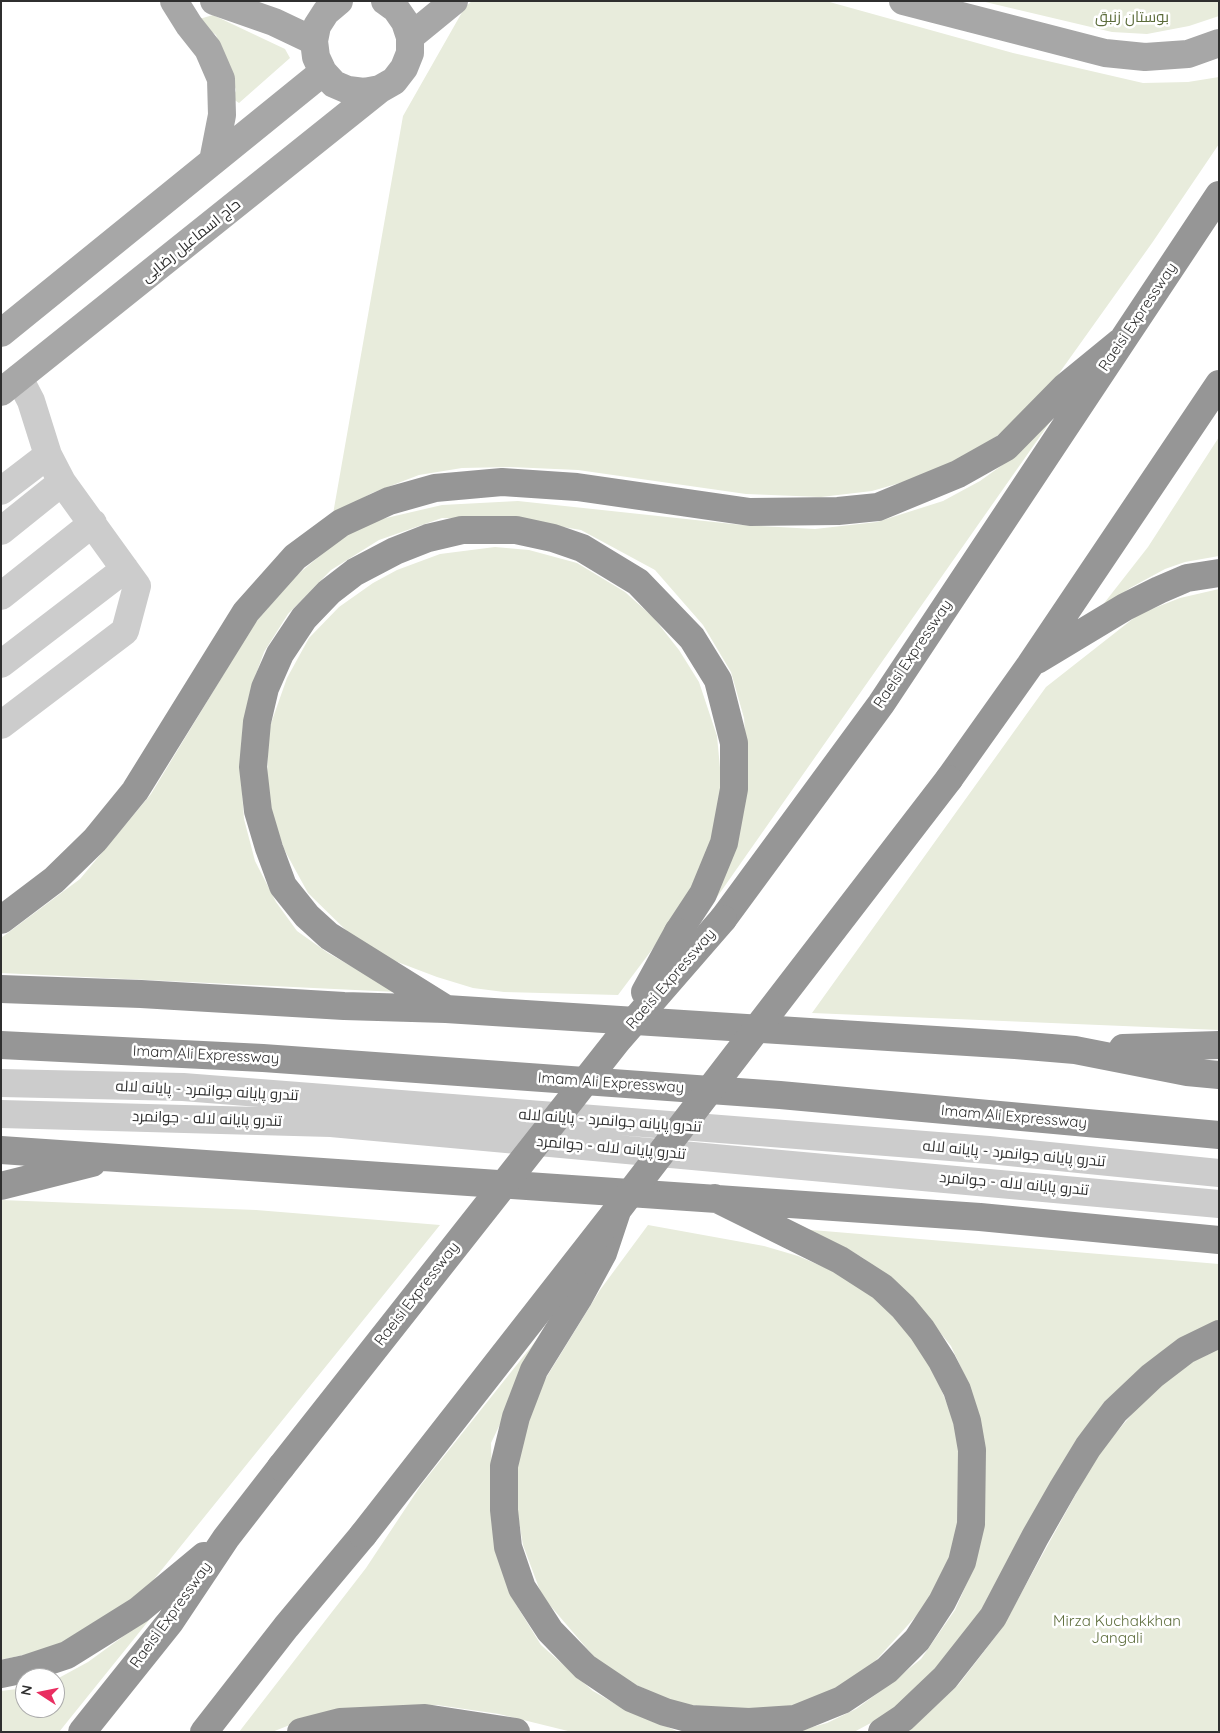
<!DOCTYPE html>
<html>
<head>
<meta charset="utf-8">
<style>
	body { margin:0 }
	#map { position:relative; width:1220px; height:1733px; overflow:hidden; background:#fff; font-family:Quicksand,sans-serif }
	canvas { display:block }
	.frame { position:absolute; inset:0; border:2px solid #2f2f2f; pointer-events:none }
	.north { position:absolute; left:15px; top:1668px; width:50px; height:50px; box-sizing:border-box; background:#fff; border:1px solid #acacac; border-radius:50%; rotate:281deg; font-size:14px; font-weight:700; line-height:20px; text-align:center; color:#2f2f2f }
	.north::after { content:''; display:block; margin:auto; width:18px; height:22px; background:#e92e61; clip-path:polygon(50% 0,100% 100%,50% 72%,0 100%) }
</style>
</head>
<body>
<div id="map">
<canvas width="1220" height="1733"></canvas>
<div class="frame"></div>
<div class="north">N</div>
</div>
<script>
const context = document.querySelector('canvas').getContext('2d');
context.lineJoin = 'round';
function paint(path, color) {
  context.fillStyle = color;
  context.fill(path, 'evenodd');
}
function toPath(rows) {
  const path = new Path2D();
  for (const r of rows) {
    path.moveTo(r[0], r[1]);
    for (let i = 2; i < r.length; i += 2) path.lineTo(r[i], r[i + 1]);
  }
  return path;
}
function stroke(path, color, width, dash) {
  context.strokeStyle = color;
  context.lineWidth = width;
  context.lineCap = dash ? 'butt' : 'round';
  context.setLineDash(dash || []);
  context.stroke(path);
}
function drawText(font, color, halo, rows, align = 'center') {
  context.font = font + ' Quicksand,Cairo,sans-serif';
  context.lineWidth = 5;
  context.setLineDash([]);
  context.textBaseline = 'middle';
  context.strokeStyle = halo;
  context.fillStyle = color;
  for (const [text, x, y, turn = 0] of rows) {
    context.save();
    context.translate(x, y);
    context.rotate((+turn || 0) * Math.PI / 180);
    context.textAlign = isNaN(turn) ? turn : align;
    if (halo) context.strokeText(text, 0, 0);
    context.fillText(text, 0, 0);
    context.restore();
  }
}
const green = toPath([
	[472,1,826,1,1013,53,1143,83,1188,82,1219,77,1219,144,1152,243,1050,386,1015,422,989,442,957,461,917,478,872,491,821,497,746,494,578,470,510,467,462,468,419,475,372,493,333,514,403,116,465,7],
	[981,1,1219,1,1219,16,1189,26,1147,34,1112,32],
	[213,15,285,49,290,58,239,103,233,99,236,90,216,35,196,20],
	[1055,415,689,937,744,811,748,770,744,718,731,672,703,625,655,570,581,530,515,519,442,518,379,540,331,570,288,614,264,652,251,688,243,724,240,763,244,819,255,861,276,902,297,931,328,953,397,992,1,973,1,938,80,879,151,794,254,624,297,575,346,534,369,522,442,505,518,501,742,525,815,529,877,522,943,501,980,481,1008,461],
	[1219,437,1219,556,1185,562,1165,569,1130,588,1098,611,1148,547],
	[495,547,529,550,577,563,625,592,653,617,679,650,699,682,717,736,722,789,712,844,691,892,663,935,618,995,504,992,473,988,437,977,379,955,356,940,308,893,285,851,271,813,267,776,269,729,287,678,309,638,339,607,373,583,397,570,440,554],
	[1219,589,1219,1030,812,1013,1046,687,1139,614,1180,598],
	[1,1200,256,1210,440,1225,151,1583,93,1629,50,1649,1,1660],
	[648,1225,764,1246,798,1256,826,1268,866,1289,888,1307,930,1362,956,1426,964,1483,957,1544,927,1604,869,1668,832,1691,791,1709,751,1710,689,1705,665,1698,627,1681,595,1658,542,1596,523,1545,514,1492,519,1449,530,1404,600,1290],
	[800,1229,1219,1264,1219,1321,1172,1347,987,1609,945,1662,893,1711,854,1732,794,1732,827,1723,856,1709,886,1687,921,1659,955,1610,975,1565,985,1501,982,1431,970,1387,951,1346,907,1292,863,1258,846,1248],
	[574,1293,525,1372,491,1443,494,1546,512,1598,541,1645,593,1691,619,1706,679,1732,572,1732,499,1714,437,1705,318,1714,272,1732,239,1732,366,1568,421,1485],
	[1219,1346,1219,1732,908,1732,959,1684,1002,1628,1098,1454,1144,1400,1181,1368],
	[154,1614,59,1732,1,1732,1,1691,25,1688,25,1708,55,1708,55,1680,88,1662]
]);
const minor = toPath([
	[1,491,48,455],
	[1,531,62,482],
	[1,596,93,523],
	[1,664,125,569],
	[1,725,125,631,137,586,62,482,48,455,31,401,19,378],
	[1,1083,183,1087,989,1150,1219,1173],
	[1,1114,331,1123,1219,1204]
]);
const major = toPath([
	[174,1,189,25,208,49,221,79,222,115,213,161],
	[214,1,274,22,314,41],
	[339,1,326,12,317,26,314,41,316,57,323,72,334,84,348,90,364,92,380,89,394,81,404,68,410,53,410,37,405,22,396,9,385,1],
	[903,1,1105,53,1145,57,1188,54,1219,43],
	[410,37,454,1],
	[1,333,323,72],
	[1,392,380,89]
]);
const highway = toPath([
	[1037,660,1125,607,1159,590,1187,578,1219,573],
	[949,779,1030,665,1219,384],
	[723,919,881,704,1219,195],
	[1,920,54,880,95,840,135,791,246,612,295,557,341,523,389,501,435,488,502,482,577,487,750,512,838,511,878,507,958,474,1006,447,1065,387,1120,342],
	[1,989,141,994,344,1006,446,1009,1015,1045,1075,1050,1187,1072,1219,1075],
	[446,1009,329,936,307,916,283,886,269,848,258,811,253,767,257,722,265,688,280,654,304,618,329,592,355,572,395,551,428,538,462,530,516,530,553,538,582,548,638,582,692,638,718,680,734,743,734,789,724,843,703,894,678,932],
	[1,1045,263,1058,780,1095,1219,1135],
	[1123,1048,1219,1045],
	[1,1150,980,1217,1219,1240],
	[1,1186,92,1163],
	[616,1214,603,1253,578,1299,534,1370,516,1417,504,1466,504,1510,508,1547,522,1588,550,1631,585,1667,631,1698,665,1712,691,1719,749,1722,795,1719,842,1700,887,1670,917,1640,942,1602,962,1562,971,1524,972,1450,967,1421,957,1390,942,1361,922,1330,903,1307,882,1287,840,1260,715,1198],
	[1,1674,25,1669,67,1655,139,1610,204,1556],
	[82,1732,170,1622,226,1538,281,1467],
	[204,1732,286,1627,363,1535],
	[301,1732,340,1722,425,1718,516,1732],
	[882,1732,903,1718,945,1678,993,1617,1035,1537,1063,1488,1088,1447,1115,1411,1152,1376,1186,1350,1219,1334]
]);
const highwayBridge = toPath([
	[645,992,678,932],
	[281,1467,617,1041,723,919],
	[363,1535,618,1209,949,779]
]);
const parkNames = [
	["بوستان زنبق",1132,17],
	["Mirza Kuchakkhan",1117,1621],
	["Jangali",1117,1638]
];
const streetNames = [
	["حاج اسماعیل رضایی",191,241,-39],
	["Raeisi Expressway",1138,317,-56],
	["Raeisi Expressway",913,654,-56],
	["Raeisi Expressway",671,979,-49],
	["Imam Ali Expressway",206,1055,3],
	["Imam Ali Expressway",611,1083,4],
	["تندرو پایانه جوانمرد - پایانه لاله",207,1091,3],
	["Imam Ali Expressway",1014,1117,5],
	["تندرو پایانه لاله - جوانمرد",207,1119,2],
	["تندرو پایانه جوانمرد - پایانه لاله",610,1121,4],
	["تندرو پایانه لاله - جوانمرد",611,1148,5],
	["تندرو پایانه جوانمرد - پایانه لاله",1014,1154,5],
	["تندرو پایانه لاله - جوانمرد",1014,1184,5],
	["Raeisi Expressway",417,1294,-52],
	["Raeisi Expressway",171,1615,-54]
];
paint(green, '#e8ecdc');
stroke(minor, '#ccc', 28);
stroke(major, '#a7a7a7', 28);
stroke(highway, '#969696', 28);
stroke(highwayBridge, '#969696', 28);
drawText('15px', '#5c6c3b', '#fff', parkNames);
drawText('15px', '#2f2f2f', '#fff', streetNames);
</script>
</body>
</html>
